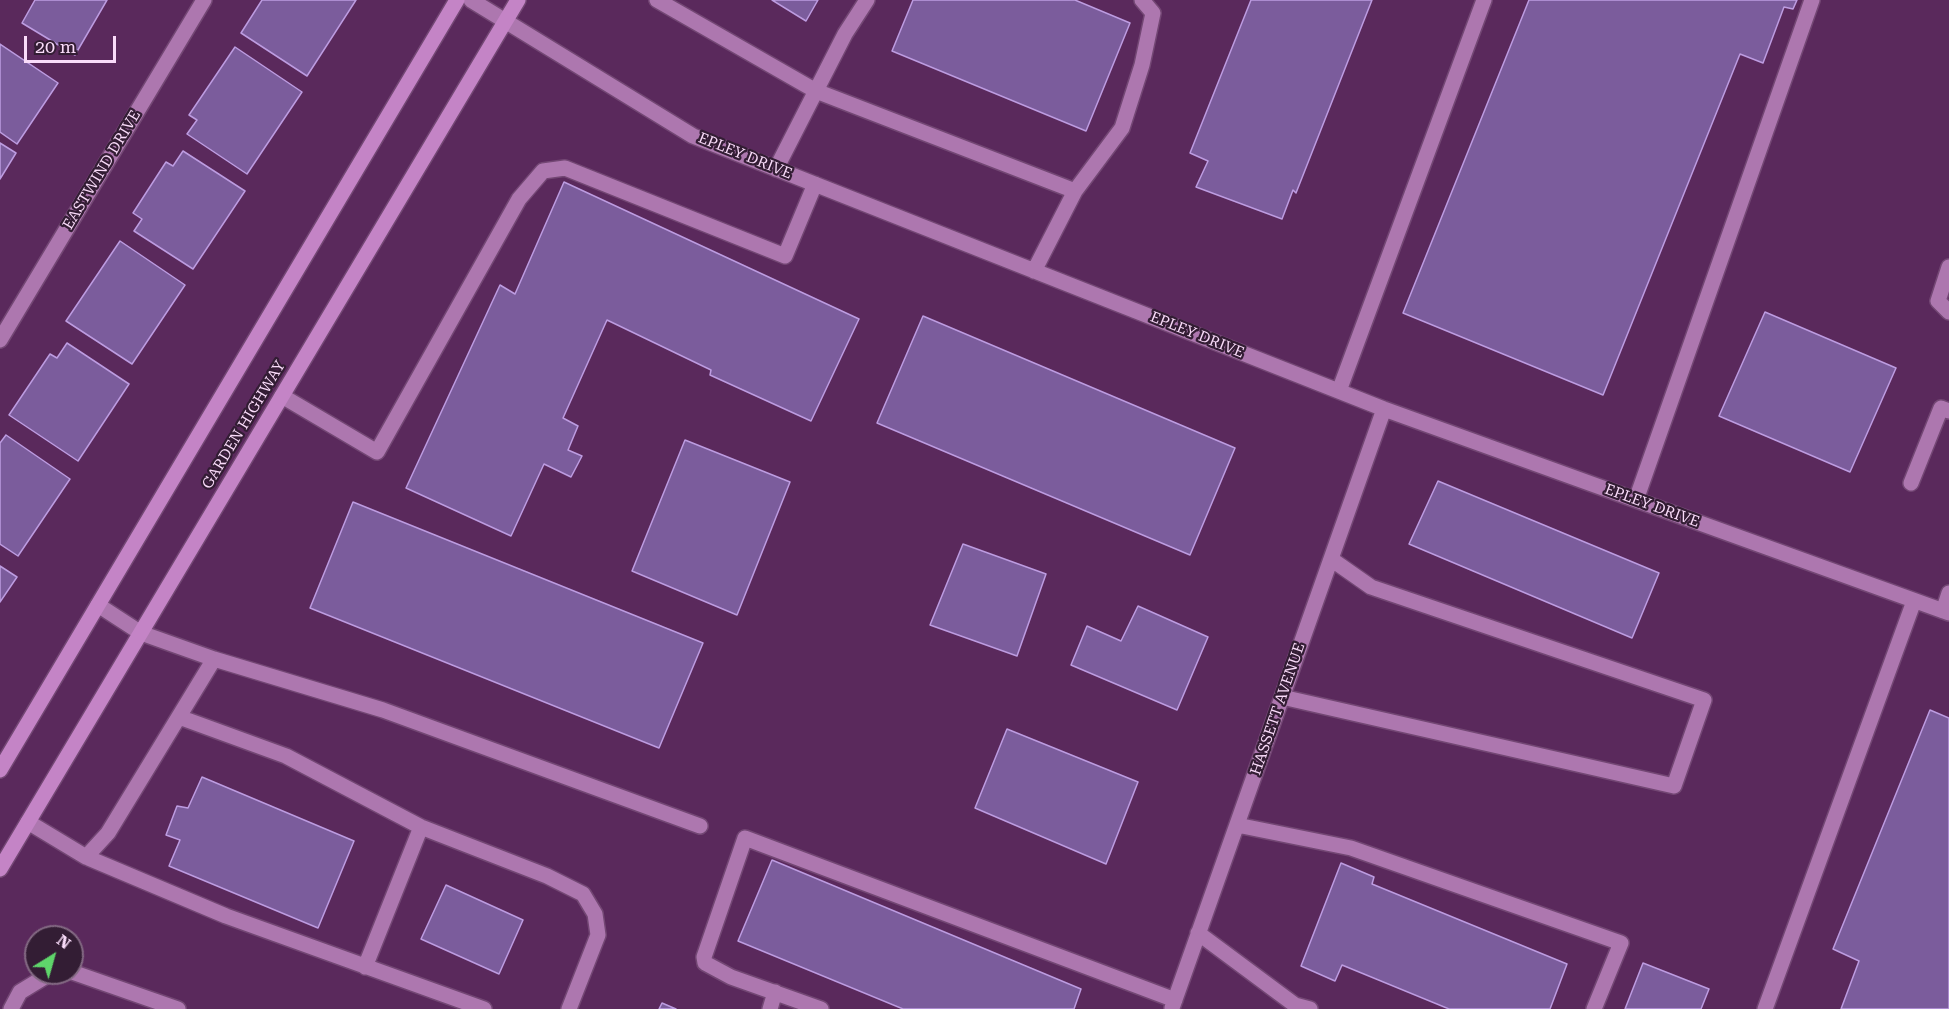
<!DOCTYPE html>
<html>
<head>
<meta charset="utf-8">
<style>
	body { margin:0 }
	#map { position:relative; width:1949px; height:1009px; overflow:hidden; background:#5a295c; font-family:"Roboto Serif",serif }
	canvas { display:block }
	.north { position:absolute; left:24px; top:925px; width:60px; height:60px; box-sizing:border-box; background:#331d34; border:2px solid #836983; border-radius:50%; rotate:37deg; font-size:16px; font-weight:700; line-height:24px; text-align:center; color:#fadcfa }
	.north::after { content:''; display:block; margin:auto; width:21px; height:27px; background:#5fd56b; clip-path:polygon(50% 0,100% 100%,50% 72%,0 100%) }
	.scale { position:absolute; left:24px; top:36px; width:92px; height:27px; box-sizing:border-box; border:3px solid #fadcfa; border-top:0; padding-left:8px; font-size:18px; line-height:21px; white-space:nowrap; color:#fadcfa; -webkit-text-stroke:4px #331d34; paint-order:stroke }
</style>
</head>
<body>
<div id="map">
<canvas width="1949" height="1009"></canvas>
<div class="north">N</div>
<div class="scale">20 m</div>
</div>
<script>
const context = document.querySelector('canvas').getContext('2d');
context.lineJoin = 'round';
function paint(path, color) {
  context.fillStyle = color;
  context.fill(path, 'evenodd');
}
function toPath(rows) {
  const path = new Path2D();
  for (const r of rows) {
    path.moveTo(r[0], r[1]);
    for (let i = 2; i < r.length; i += 2) path.lineTo(r[i], r[i + 1]);
  }
  return path;
}
function stroke(path, color, width, dash) {
  context.strokeStyle = color;
  context.lineWidth = width;
  context.lineCap = dash ? 'butt' : 'round';
  context.setLineDash(dash || []);
  context.stroke(path);
}
function drawText(font, color, halo, rows, align = 'center') {
  context.font = font + ' "Roboto Serif",serif';
  context.lineWidth = 4.5;
  context.setLineDash([]);
  context.textBaseline = 'middle';
  context.strokeStyle = halo;
  context.fillStyle = color;
  for (const [text, x, y, turn = 0] of rows) {
    context.save();
    context.translate(x, y);
    context.rotate((+turn || 0) * Math.PI / 180);
    context.textAlign = isNaN(turn) ? turn : align;
    if (halo) context.strokeText(text, 0, 0);
    context.fillText(text, 0, 0);
    context.restore();
  }
}
const building = toPath([
	[35,0,107,0,75,55,22,23,35,0],
	[262,0,356,0,307,76,241,33,262,0],
	[772,0,818,0,806,21,772,0],
	[913,0,1075,0,1130,23,1086,131,892,51,913,0],
	[1251,0,1372,0,1296,193,1293,190,1282,219,1196,187,1208,161,1190,153,1251,0],
	[1529,0,1797,0,1793,9,1784,7,1763,63,1740,54,1603,395,1403,313,1529,0],
	[0,44,58,83,17,144,0,132,0,44],
	[235,47,302,92,247,174,187,134,197,120,189,115,235,47],
	[0,143,16,153,0,179,0,143],
	[183,151,245,191,193,269,134,231,142,219,133,213,166,162,173,166,183,151],
	[564,182,859,319,811,421,710,375,711,370,607,320,563,418,578,426,568,450,582,456,571,477,544,464,511,536,406,488,500,285,515,294,564,182],
	[120,241,185,285,132,364,66,321,120,241],
	[1765,312,1896,368,1850,472,1719,416,1765,312],
	[923,316,1235,448,1190,555,877,423,923,316],
	[67,343,129,384,78,461,9,415,50,354,57,358,67,343],
	[6,435,70,479,18,556,0,544,0,443,6,435],
	[685,440,790,482,737,615,632,571,685,440],
	[1438,481,1659,573,1632,638,1409,544,1438,481],
	[353,502,703,643,659,748,310,608,353,502],
	[963,544,1046,574,1017,656,930,625,963,544],
	[0,566,17,577,0,602,0,566],
	[1138,606,1208,637,1177,710,1071,665,1087,626,1121,641,1138,606],
	[1930,710,1949,718,1949,1009,1841,1009,1859,961,1833,949,1930,710],
	[1007,729,1138,782,1106,864,975,808,1007,729],
	[202,777,354,841,318,928,169,866,180,840,166,835,177,806,188,808,202,777],
	[772,860,1081,989,1074,1009,903,1009,738,941,772,860],
	[1341,863,1374,877,1372,884,1567,964,1550,1009,1449,1009,1342,965,1335,981,1301,966,1341,863],
	[446,885,523,920,499,974,421,939,446,885],
	[1643,963,1709,989,1701,1009,1625,1009,1643,963],
	[662,1003,676,1009,659,1009,662,1003]
]);
const minor = toPath([
	[471,0,693,136,1384,409,1949,613],
	[657,0,816,91,1075,191,1034,271],
	[776,169,845,34,867,0],
	[1075,191,1122,128,1142,65,1153,13,1142,0],
	[1949,267,1938,301,1949,312],
	[0,340,204,0],
	[1339,391,1484,0],
	[282,396,377,452,519,199,543,171,565,168,785,256,815,184],
	[1911,483,1941,408,1949,411],
	[1636,500,1812,0],
	[98,605,141,633,214,659,383,710,700,826],
	[1943,611,1949,593],
	[1282,697,1674,786,1704,700,1371,587,1331,559],
	[179,717,286,756,421,827,547,876,583,894,595,914,598,935,569,1009],
	[28,822,86,857,108,833,214,659],
	[1237,825,1351,848,1621,943,1594,1009],
	[86,857,226,916,484,1009],
	[1198,933,1295,1005,1310,1009],
	[365,967,421,827],
	[72,972,178,1009],
	[1172,1008,1384,409],
	[11,1009,20,992,51,973],
	[770,1009,775,992],
	[821,1009,731,977,705,963,704,957,745,838,1175,1000],
	[1765,1009,1914,601]
]);
const major = toPath([
	[0,770,457,0],
	[0,869,518,0]
]);
const streetNames = [
	["EPLEY DRIVE",745,156,22],
	["EASTWIND DRIVE",102,170,-59],
	["EPLEY DRIVE",1197,335,22],
	["GARDEN HIGHWAY",244,425,-59],
	["EPLEY DRIVE",1652,506,20],
	["HASSETT AVENUE",1278,709,-71]
];
paint(building, '#7b5c9c');
stroke(building, '#bd9ce1', 1.5);
stroke(minor, '#734774', 18);
stroke(major, '#734774', 18);
stroke(minor, '#ad77af', 15);
stroke(major, '#c484c6', 15);
drawText('15px', '#fadcfa', '#331d34', streetNames);
</script>
</body>
</html>
